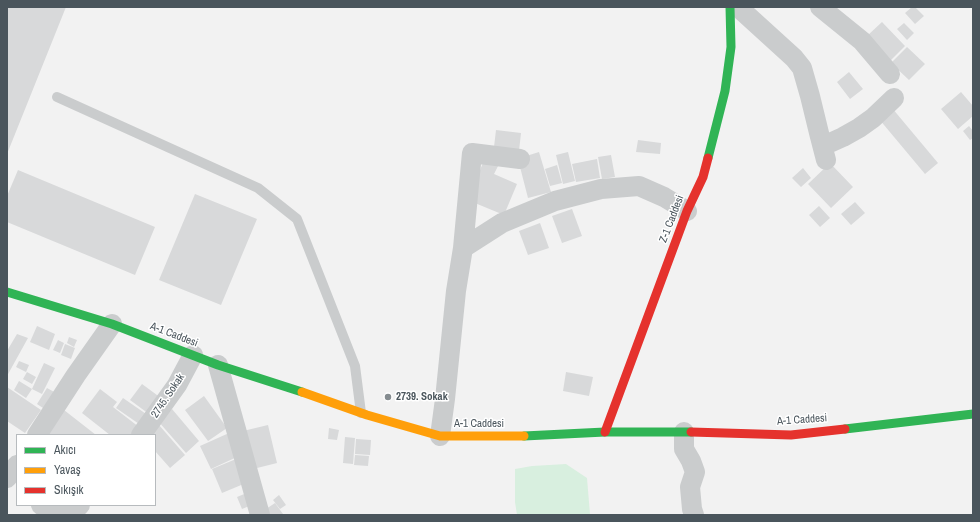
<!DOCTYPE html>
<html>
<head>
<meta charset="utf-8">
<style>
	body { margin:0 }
	#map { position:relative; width:980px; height:522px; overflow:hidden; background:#f2f2f2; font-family:"Archivo Narrow",sans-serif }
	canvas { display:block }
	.frame { position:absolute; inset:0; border:8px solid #4a555c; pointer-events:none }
	.legend { position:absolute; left:16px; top:434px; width:140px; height:72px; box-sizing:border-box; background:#fff; border:1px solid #b7bbbe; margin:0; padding:5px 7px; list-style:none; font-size:12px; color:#4a555c }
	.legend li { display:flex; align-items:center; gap:8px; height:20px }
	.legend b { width:20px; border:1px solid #b7bbbe }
</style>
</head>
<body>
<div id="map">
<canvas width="980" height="522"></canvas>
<div class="frame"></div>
<ul class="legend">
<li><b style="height:5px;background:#30b455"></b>Akıcı</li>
<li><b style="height:5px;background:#ff9f0a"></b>Yavaş</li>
<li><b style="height:5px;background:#e5322d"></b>Sıkışık</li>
</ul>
</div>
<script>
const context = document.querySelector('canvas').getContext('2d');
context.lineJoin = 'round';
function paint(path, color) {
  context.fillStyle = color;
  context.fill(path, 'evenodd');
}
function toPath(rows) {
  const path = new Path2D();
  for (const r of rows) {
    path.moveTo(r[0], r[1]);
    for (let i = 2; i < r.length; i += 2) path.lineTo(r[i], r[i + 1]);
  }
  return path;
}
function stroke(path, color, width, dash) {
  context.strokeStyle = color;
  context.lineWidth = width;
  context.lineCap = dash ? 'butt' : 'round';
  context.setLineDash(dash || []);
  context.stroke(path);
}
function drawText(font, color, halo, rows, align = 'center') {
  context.font = font + ' "Archivo Narrow",sans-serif';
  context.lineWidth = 3;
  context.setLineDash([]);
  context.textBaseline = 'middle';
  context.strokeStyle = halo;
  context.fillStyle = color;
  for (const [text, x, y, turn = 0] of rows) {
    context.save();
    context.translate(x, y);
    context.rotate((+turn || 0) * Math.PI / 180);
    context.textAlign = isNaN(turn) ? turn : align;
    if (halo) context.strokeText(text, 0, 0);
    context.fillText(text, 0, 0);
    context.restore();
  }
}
const green = toPath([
	[566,464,587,478,590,514,592,515,517,515,515,502,515,469,532,466]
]);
const building = toPath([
	[7,7,66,7,7,154],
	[912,7,915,7,924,16,915,24,905,13],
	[882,22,905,46,890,61,867,36],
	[904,23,914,33,907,40,897,29],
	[907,47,925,64,909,80,891,63],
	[849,72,863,89,850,99,837,82],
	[961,92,973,106,973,116,958,129,941,109],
	[892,108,938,163,925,174,879,119],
	[969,126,973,131,973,138,970,140,963,131],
	[496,130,521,133,519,151,494,147],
	[638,140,661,143,660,154,636,152],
	[539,152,551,192,528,198,520,167,523,157],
	[568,152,575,181,563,184,556,155],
	[611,155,615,177,602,179,598,157],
	[485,158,499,164,494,174,517,184,504,215,470,201,473,187],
	[597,159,600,178,576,182,572,164],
	[830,163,853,187,831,208,808,184],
	[557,165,562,183,550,186,545,169],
	[803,168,811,178,801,187,792,178],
	[18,170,155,227,135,275,7,222,7,196],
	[195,194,257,219,221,305,159,280],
	[855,202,865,213,851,225,841,214],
	[819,206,830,218,820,227,809,215],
	[572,209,582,236,562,243,552,216],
	[540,223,549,248,528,255,519,231],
	[37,326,55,334,49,350,30,342],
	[17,334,28,338,7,376,7,351],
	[69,337,77,340,74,347,67,343],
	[58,340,64,343,60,353,53,350],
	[65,344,75,348,71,359,61,355],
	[19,361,29,365,26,372,16,367],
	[44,363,55,368,42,394,32,389],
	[27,372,36,377,32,384,23,379],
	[566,372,593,377,589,396,563,391],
	[19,381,32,389,26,398,14,390],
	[142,384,161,398,149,414,130,400],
	[7,387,41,410,25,433,7,421],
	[47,388,56,393,46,410,37,404],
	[100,389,117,402,113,407,139,427,133,435,110,435,82,413],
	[204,396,227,428,208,441,185,410],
	[123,398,149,416,142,426,116,408],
	[172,409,199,441,186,453,158,421],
	[64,410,96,435,45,435],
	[159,425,185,455,170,468,155,451,155,435,147,435],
	[268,425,277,463,253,469,243,431],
	[329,428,339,430,337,440,328,439],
	[229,433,239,456,211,469,200,446],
	[345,437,355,438,353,464,343,463],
	[356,439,371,440,370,455,355,454],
	[355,455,369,456,368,466,354,465],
	[236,459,246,483,222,493,212,469],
	[249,492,254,504,242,509,237,497],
	[279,495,286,505,280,509,273,500],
	[275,503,283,514,281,515,270,515,266,509]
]);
const lane = toPath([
	[57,97,258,188,297,219,355,366,361,413]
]);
const street = toPath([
	[738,7,794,58,802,68,810,96,819,133,826,160],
	[820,7,862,41,890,74],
	[823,146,843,137,859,128,873,118,894,98],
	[463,248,472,153,520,159],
	[218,365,260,515],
	[684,432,684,449,691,461,695,472,690,487,692,509,694,515],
	[37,435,76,375,112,324],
	[141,435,177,385,193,355],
	[440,436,445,399,456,291,463,248,502,223,555,201,601,189,639,186,664,197,687,211],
	[7,478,17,465],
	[41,505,54,513,66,514,76,509,80,505]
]);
const fast = toPath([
	[708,158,725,91,731,47,730,7],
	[7,292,112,324,218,365,302,392],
	[845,429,973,414],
	[524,436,605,432,691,432]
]);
const slow = toPath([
	[302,392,367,415,440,436,524,436]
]);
const jam = toPath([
	[605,432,687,211,703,177,708,158],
	[691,432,791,435,845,429]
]);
const markers = [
	[388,397,4,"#858c90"]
];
const streetNames = [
	["Z-1 Caddesi",672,219,-69],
	["A-1 Caddesi",174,335,21],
	["2745. Sokak",168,396,-56],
	["A-1 Caddesi",802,420,-4],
	["A-1 Caddesi",479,424]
];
const poiNames = [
	["2739. Sokak",396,397]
];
paint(green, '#d8efdf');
paint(building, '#d8d9da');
stroke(lane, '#cacccd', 10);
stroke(street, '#cacccd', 20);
stroke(fast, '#30b455', 9);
stroke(slow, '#ff9f0a', 9);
stroke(jam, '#e5322d', 9);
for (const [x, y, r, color] of markers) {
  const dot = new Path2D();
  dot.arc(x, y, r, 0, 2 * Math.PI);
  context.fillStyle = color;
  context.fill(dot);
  stroke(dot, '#fff', 1.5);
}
drawText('11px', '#4a555c', '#fff', streetNames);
drawText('bold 11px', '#4a555c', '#fff', poiNames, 'left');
</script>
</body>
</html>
